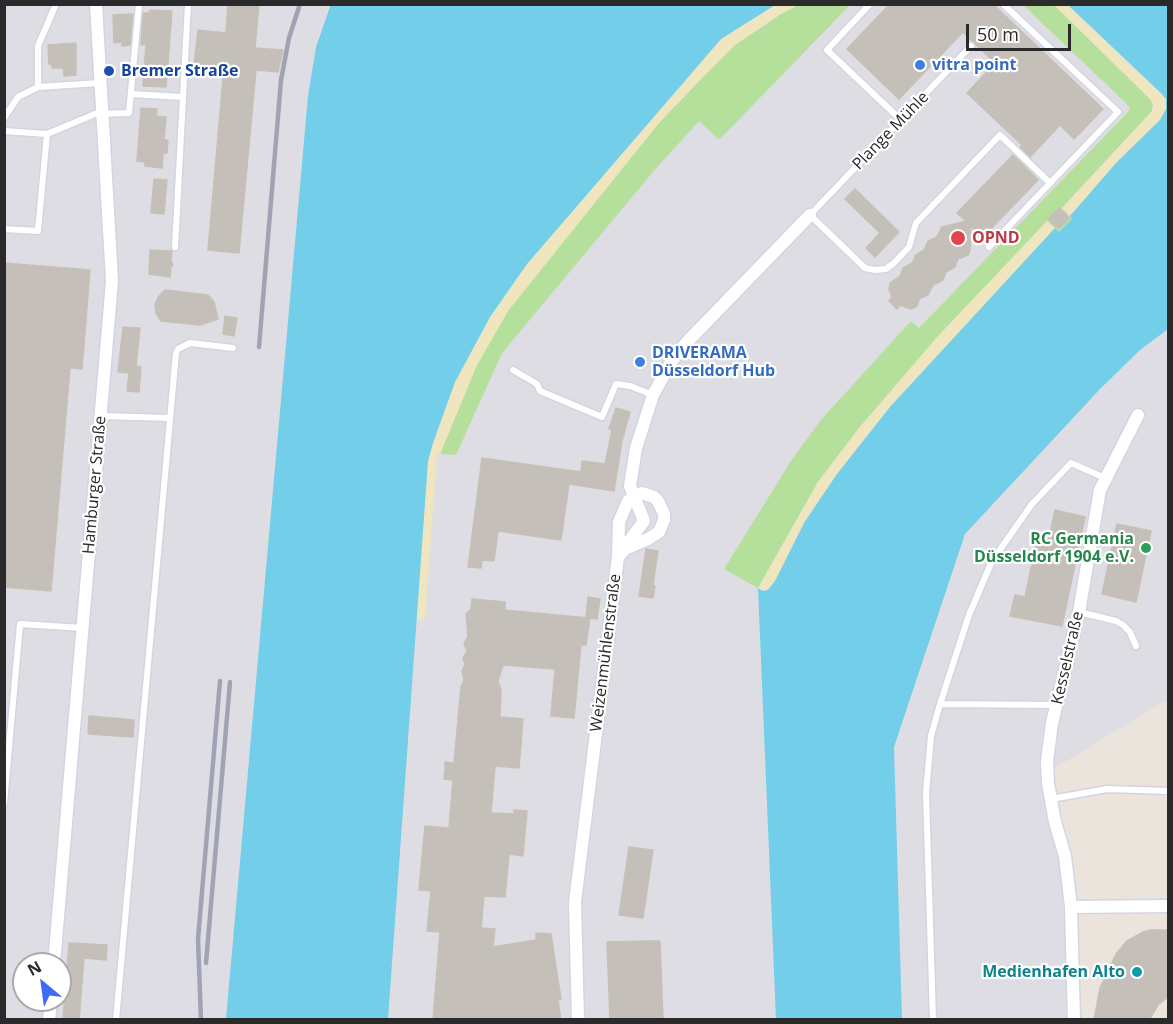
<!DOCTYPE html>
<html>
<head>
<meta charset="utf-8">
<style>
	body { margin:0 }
	#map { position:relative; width:1173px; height:1024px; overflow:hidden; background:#ebe4dc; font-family:"Open Sans",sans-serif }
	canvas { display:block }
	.frame { position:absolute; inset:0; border:6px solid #2a2a2a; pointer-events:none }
	.north { position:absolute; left:12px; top:952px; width:60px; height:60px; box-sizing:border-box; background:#fff; border:2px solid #aaa; border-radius:50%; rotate:331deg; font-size:16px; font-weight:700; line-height:24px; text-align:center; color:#2a2a2a }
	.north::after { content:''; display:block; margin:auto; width:21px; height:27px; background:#4269f2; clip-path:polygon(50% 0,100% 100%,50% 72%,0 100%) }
	.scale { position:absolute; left:966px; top:24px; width:105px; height:27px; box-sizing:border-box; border:3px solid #2a2a2a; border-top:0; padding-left:8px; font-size:18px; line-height:21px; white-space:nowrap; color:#2a2a2a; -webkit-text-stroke:4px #fff; paint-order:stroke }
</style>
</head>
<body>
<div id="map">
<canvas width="1173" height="1024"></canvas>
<div class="frame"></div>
<div class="north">N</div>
<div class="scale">50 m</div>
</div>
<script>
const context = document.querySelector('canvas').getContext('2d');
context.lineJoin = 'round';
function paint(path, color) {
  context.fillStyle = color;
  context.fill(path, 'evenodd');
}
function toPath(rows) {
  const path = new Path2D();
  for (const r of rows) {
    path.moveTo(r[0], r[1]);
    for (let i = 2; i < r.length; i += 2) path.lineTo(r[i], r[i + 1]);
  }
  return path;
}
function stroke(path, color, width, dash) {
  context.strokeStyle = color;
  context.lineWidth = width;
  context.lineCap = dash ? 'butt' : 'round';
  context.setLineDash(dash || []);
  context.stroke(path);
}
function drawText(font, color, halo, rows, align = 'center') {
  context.font = font + ' "Open Sans",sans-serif';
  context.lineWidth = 4.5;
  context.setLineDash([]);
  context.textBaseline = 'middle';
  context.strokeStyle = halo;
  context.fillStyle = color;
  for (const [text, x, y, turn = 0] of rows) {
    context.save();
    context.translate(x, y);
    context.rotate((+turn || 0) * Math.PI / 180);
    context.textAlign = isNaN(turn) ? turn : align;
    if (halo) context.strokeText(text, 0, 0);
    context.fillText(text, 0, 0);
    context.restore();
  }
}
const industrial = toPath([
	[5,5,1168,5,1168,699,1055,768,1070,1019,5,1020],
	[24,964,60,964,60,1000,24,1000]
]);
const green = toPath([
	[798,5,850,5,721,138,718,139,699,121,652,173,502,353,456,455,440,454,477,365,508,311,540,269,659,123,702,78,735,45,781,14],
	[1023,5,1054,5,1150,99,1153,104,1152,111,1062,208,1072,219,1059,232,1047,221,859,428,818,482,758,588,724,569,791,461,820,421,911,321,919,328,1128,112,1130,109,1128,105]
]);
const sand = toPath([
	[775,5,798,5,781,14,735,45,702,78,659,123,508,311,477,365,440,454,437,454,425,620,417,619,428,461,433,443,455,382,490,317,527,264,721,39],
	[1054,5,1068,5,1166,99,1166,109,1160,120,1117,162,1070,216,1062,208,1152,111,1153,104,1150,99],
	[1047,221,1055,228,890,407,837,474,804,523,775,581,768,590,763,591,758,588,818,482,859,428,937,337]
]);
const water = toPath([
	[331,4,775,5,721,39,527,264,490,317,455,382,433,443,428,461,388,1019,226,1019,308,96,316,47],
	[1068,5,1168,5,1168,329,1140,350,1101,388,965,534,894,747,902,1019,776,1019,758,588,763,591,768,590,775,581,804,523,837,474,890,407,1055,228,1059,232,1072,219,1070,216,1117,162,1160,120,1166,109,1166,99,1161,93]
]);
const building = toPath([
	[228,4,259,4,255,48,283,50,278,72,256,70,239,253,208,250,224,67,194,65,198,30,226,33,228,4],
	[890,4,993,4,1103,109,1074,139,1060,125,1030,157,1020,147,1022,145,967,93,995,63,963,32,899,99,847,49,890,4],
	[150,10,172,11,166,87,143,86,146,44,141,45,143,13,149,13,150,10],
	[133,14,130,45,122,46,122,42,114,43,113,15,133,14],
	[76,43,76,75,64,76,63,68,52,68,52,64,49,64,48,45,76,43],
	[141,108,157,109,156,116,166,117,164,140,168,140,167,153,163,153,162,168,145,166,145,162,137,161,141,108],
	[1013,155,1038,180,983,237,971,226,970,250,968,255,958,259,955,267,946,272,943,280,933,285,928,295,920,298,917,306,911,309,900,305,897,309,889,301,892,297,889,289,890,283,900,276,903,268,912,263,916,255,924,250,928,241,936,238,942,227,966,221,957,213,1013,155],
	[154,179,167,180,164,214,151,213,154,179],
	[855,189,899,232,875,257,866,248,880,233,845,199,855,189],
	[1059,208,1069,218,1059,229,1048,219,1059,208],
	[150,250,172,251,171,260,173,265,171,267,170,277,149,274,150,250],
	[4,263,90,270,82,369,70,368,51,591,4,587,4,263],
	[165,290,208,295,214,302,218,319,200,325,161,321,156,313,155,304,159,296,165,290],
	[225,316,237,318,234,336,223,334,225,316],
	[123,327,140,328,136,366,141,367,139,392,127,391,129,373,118,372,123,327],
	[616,408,630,412,622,441,614,491,569,484,561,540,498,531,494,561,482,560,481,568,468,567,482,458,581,472,582,461,605,464,612,430,609,429,616,408],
	[1055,510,1085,517,1062,626,1010,616,1015,595,1025,597,1036,545,1047,547,1055,510],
	[1117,524,1151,531,1136,602,1102,594,1117,524],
	[646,549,658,551,653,585,655,586,653,598,639,596,646,549],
	[588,597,600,599,597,619,590,618,586,645,581,645,574,718,551,716,555,669,503,665,498,681,501,690,500,717,523,719,519,768,495,766,491,813,514,814,514,810,527,811,523,856,509,854,505,897,484,896,481,928,495,929,493,947,536,940,536,933,551,934,561,999,558,1000,561,1020,521,1020,520,1018,509,1020,433,1020,440,932,427,931,431,891,419,890,425,826,449,828,453,780,444,779,445,770,445,762,454,763,461,687,464,680,462,671,465,664,463,658,467,651,464,643,468,637,466,614,471,609,472,599,505,602,505,610,588,618,586,617,588,597],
	[89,716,134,720,133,737,89,734,88,733,89,716],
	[629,847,653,850,643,918,619,915,629,847],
	[1151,930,1168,930,1168,997,1158,1005,1149,1020,1094,1020,1100,988,1116,954,1127,941,1143,932,1151,930],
	[650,941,660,941,663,1020,610,1020,607,942,650,941],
	[69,943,107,945,106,960,84,958,79,1020,63,1019,69,943]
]);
const service = toPath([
	[56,4,38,46,38,87,100,83],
	[870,4,827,50,901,120],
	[971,46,810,215,865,268,875,270,886,269,894,263,909,247,916,223,1000,135,1050,183],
	[131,94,183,97],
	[4,118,18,97,38,87],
	[4,131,47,134],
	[4,229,38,231,47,134,95,114,129,113,139,4],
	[175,247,188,4],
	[989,247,1118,112,1003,4],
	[513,370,537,384,540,391,602,417,616,384,630,386,653,395],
	[101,416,170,418],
	[1079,612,1116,621,1123,625,1130,632,1136,646],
	[1057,705,940,704,969,615,992,561,1032,504,1071,463,1105,478],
	[1051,799,1107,789,1168,791],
	[4,803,20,624,83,628],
	[116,1020,176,353,178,349,190,343,233,348],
	[933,1020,926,793,931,736,940,704]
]);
const minor = toPath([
	[624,548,644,521,630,486,636,448,653,395,671,362,687,342,810,215],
	[1071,907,1168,906],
	[54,964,112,281,96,4],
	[49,1020,51,1000],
	[578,1020,575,902,618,557,619,522,628,501,642,493,654,497,658,501,664,514,664,520,659,532,648,539,625,549,618,557],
	[1074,1020,1071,907,1065,856,1055,822,1048,783,1047,761,1052,723,1079,612,1100,490,1138,415]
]);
const rail = toPath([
	[259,347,281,80,289,38,300,4],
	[206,963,230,682],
	[201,1020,198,939,220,681]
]);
const markers = [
	[920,65,6,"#3f7fe0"],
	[109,71,6,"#1a4fb4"],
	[958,238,8,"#e0444e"],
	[640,362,6,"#3f7fe0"],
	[1146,548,6,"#2e9e5b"],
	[1137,972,6,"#0f9aa8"]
];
const shopNames = [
	["vitra point",932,65],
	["DRIVERAMA",652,353],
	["Düsseldorf Hub",652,371]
];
const transitNames = [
	["Bremer Straße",121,71]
];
const streetNames = [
	["Plange Mühle",891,131,-46],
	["Hamburger Straße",95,485,-85],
	["Weizenmühlenstraße",606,653,-83],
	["Kesselstraße",1068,658,-77]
];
const healthNames = [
	["OPND",972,238]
];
const leisureNames = [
	["RC Germania",1134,539],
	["Düsseldorf 1904 e.V.",1134,557]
];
const cultureNames = [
	["Medienhafen Alto",1125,972]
];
paint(industrial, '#dedde4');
paint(green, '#b4e09b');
paint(sand, '#efe6c0');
paint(water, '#73cee9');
paint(building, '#c4bfb8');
stroke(building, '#c6c0b6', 1.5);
stroke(service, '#d2d5e2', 9);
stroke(minor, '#d2d5e2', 15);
stroke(service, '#fff', 6);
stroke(minor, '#fff', 12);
stroke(rail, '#9fa3b3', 4.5);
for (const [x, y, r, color] of markers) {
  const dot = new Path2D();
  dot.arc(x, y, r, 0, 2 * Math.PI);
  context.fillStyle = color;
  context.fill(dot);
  stroke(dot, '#fff', 2);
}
drawText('bold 16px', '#366cbe', '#fff', shopNames, 'left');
drawText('bold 16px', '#164399', '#fff', transitNames, 'left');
drawText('16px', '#2a2a2a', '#fff', streetNames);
drawText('bold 16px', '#be3a42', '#fff', healthNames, 'left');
drawText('bold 16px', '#27864d', '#fff', leisureNames, 'right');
drawText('bold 16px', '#0d838f', '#fff', cultureNames, 'right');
</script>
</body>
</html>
